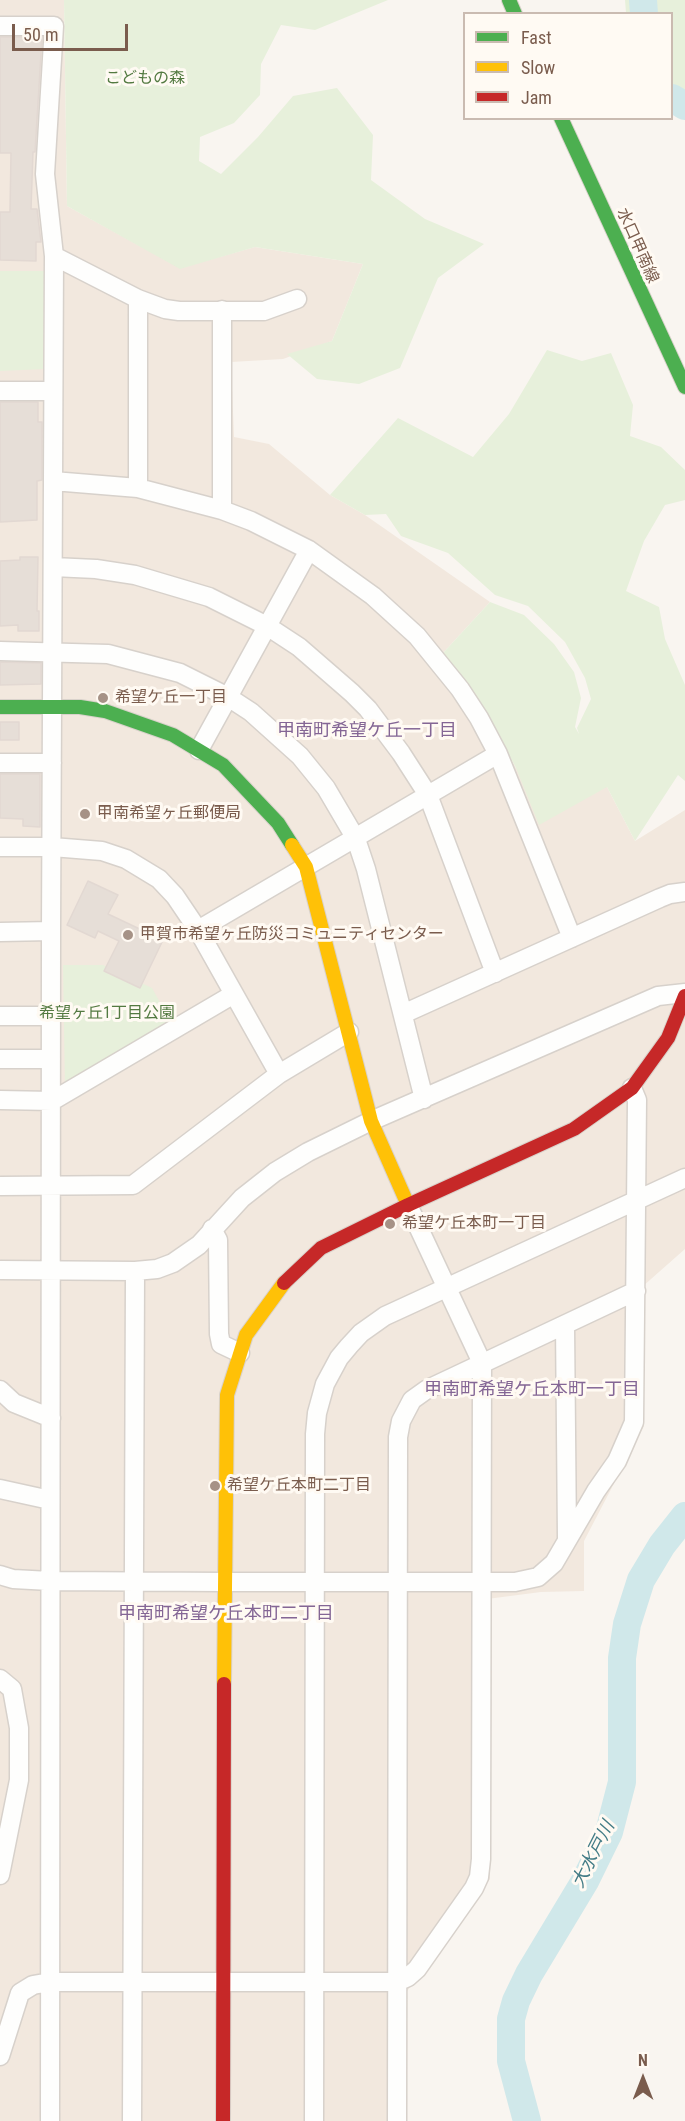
<!DOCTYPE html>
<html>
<head>
<meta charset="utf-8">
<style>
	body { margin:0 }
	#map { position:relative; width:685px; height:2121px; overflow:hidden; background:#f9f5f0; font-family:"Roboto Condensed",sans-serif }
	canvas { display:block }
	.legend { position:absolute; left:463px; top:12px; width:210px; height:108px; box-sizing:border-box; background:#fffaf3; border:2px solid #cabbb1; margin:0; padding:8px 10px; list-style:none; font-size:18px; color:#7a5c4d }
	.legend li { display:flex; align-items:center; gap:12px; height:30px }
	.legend b { width:30px; border:2px solid #cabbb1 }
	.north { position:absolute; left:613px; top:2049px; width:60px; height:60px; -webkit-text-stroke:4px #fffaf3; paint-order:stroke; rotate:0deg; font-size:16px; font-weight:700; line-height:24px; text-align:center; color:#7a5c4d }
	.north::after { content:''; display:block; margin:auto; width:21px; height:27px; background:#7a5c4d; clip-path:polygon(50% 0,100% 100%,50% 72%,0 100%) }
	.scale { position:absolute; left:12px; top:24px; width:116px; height:27px; box-sizing:border-box; border:3px solid #7a5c4d; border-top:0; padding-left:8px; font-size:18px; line-height:21px; white-space:nowrap; color:#7a5c4d; -webkit-text-stroke:4px #fffaf3; paint-order:stroke }
</style>
</head>
<body>
<div id="map">
<canvas width="685" height="2121"></canvas>
<ul class="legend">
<li><b style="height:8px;background:#4caf50"></b>Fast</li>
<li><b style="height:8px;background:#ffc107"></b>Slow</li>
<li><b style="height:8px;background:#c62828"></b>Jam</li>
</ul>
<div class="north">N</div>
<div class="scale">50 m</div>
</div>
<script>
const context = document.querySelector('canvas').getContext('2d');
context.lineJoin = 'round';
function paint(path, color) {
  context.fillStyle = color;
  context.fill(path, 'evenodd');
}
function toPath(rows) {
  const path = new Path2D();
  for (const r of rows) {
    path.moveTo(r[0], r[1]);
    for (let i = 2; i < r.length; i += 2) path.lineTo(r[i], r[i + 1]);
  }
  return path;
}
function stroke(path, color, width, dash) {
  context.strokeStyle = color;
  context.lineWidth = width;
  context.lineCap = dash ? 'butt' : 'round';
  context.setLineDash(dash || []);
  context.stroke(path);
}
function drawText(font, color, halo, rows, align = 'center') {
  context.font = font + ' "Roboto Condensed","Noto Sans JP",sans-serif';
  context.lineWidth = 6;
  context.setLineDash([]);
  context.textBaseline = 'middle';
  context.strokeStyle = halo;
  context.fillStyle = color;
  for (const [text, x, y, turn = 0] of rows) {
    context.save();
    context.translate(x, y);
    context.rotate((+turn || 0) * Math.PI / 180);
    context.textAlign = isNaN(turn) ? turn : align;
    if (halo) context.strokeText(text, 0, 0);
    context.fillText(text, 0, 0);
    context.restore();
  }
}
const residential = toPath([
	[0,0,64,0,67,206,180,268,255,247,363,264,332,341,283,359,231,362,234,437,269,444,330,495,365,515,490,602,443,653,488,715,516,768,607,787,635,841,685,810,685,1249,642,1287,644,1426,584,1541,584,1591,541,1592,487,1599,490,1879,402,1998,402,2121,0,2121]
]);
const green = toPath([
	[64,0,388,0,315,30,281,25,261,64,260,95,234,123,200,137,199,161,221,174,258,137,293,96,337,88,373,135,371,180,425,219,484,244,438,278,400,368,359,384,317,379,287,354,332,341,363,264,255,247,180,269,67,206],
	[625,0,685,0,685,91,672,86,672,14,626,13],
	[0,271,45,271,45,369,0,371],
	[547,350,582,361,611,353,633,405,630,436,661,447,685,470,685,500,665,505,644,541,626,591,659,607,665,639,685,685,685,781,678,775,635,841,607,787,539,825,516,768,488,715,443,653,490,602,524,615,554,644,574,672,581,698,575,727,579,734,577,728,591,699,585,678,565,642,528,606,495,595,448,553,401,536,386,514,365,515,330,495,398,418,473,457,509,414],
	[63,965,103,965,152,988,172,1024,65,1088]
]);
const river = toPath([
	[643,0,644,14],
	[672,98,685,106],
	[527,2121,511,2061,511,2019,516,2001,529,1974,585,1881,609,1832,622,1782,622,1658,627,1624,641,1580,662,1545,685,1516]
]);
const building = toPath([
	[0,37,42,37,35,152,33,152,31,209,37,209,41,242,36,242,36,261,0,260,0,212,10,212,11,153,0,153,0,37],
	[0,402,38,402,38,422,42,422,42,480,37,481,37,520,0,522,0,402],
	[20,557,38,557,37,611,39,611,39,631,18,631,18,625,0,626,0,561,20,560,20,557],
	[0,662,41,663,41,684,0,685,0,662],
	[0,722,19,722,19,740,0,740,0,722],
	[0,774,40,774,40,827,23,826,23,819,0,818,0,774],
	[88,881,118,895,108,914,163,940,140,988,104,971,119,941,98,931,95,938,67,925,88,881]
]);
const street = toPath([
	[0,26,54,26,45,174,54,256,51,931,50,2121],
	[54,256,138,299,165,309,179,311,264,311,297,299],
	[138,299,138,488],
	[222,310,222,510],
	[0,391,52,391],
	[53,481,138,488,222,510,251,521,309,550,373,596,417,636,460,689,479,718,498,754,572,938],
	[53,567,96,569,135,575,209,597,267,626,299,647,352,693,368,709,401,753,428,795,495,973],
	[0,651,108,654,180,673,228,697,251,712,300,756,326,788,356,839,366,869,424,1099],
	[199,750,309,550],
	[0,763,52,763],
	[0,847,52,847,102,851,126,859,159,879,175,896,198,930,279,1074],
	[198,930,498,754],
	[0,932,51,931],
	[403,1014,660,898,670,894,685,892],
	[0,1016,52,1016],
	[0,1059,51,1059],
	[0,1100,52,1101,234,994],
	[0,1186,133,1185,279,1074,349,1032],
	[212,1229,218,1240,219,1334,221,1344,240,1353],
	[0,1270,135,1271,157,1269,173,1263,199,1245,242,1198,275,1172,308,1152,371,1121,658,996,685,993],
	[565,1325,567,1539],
	[0,1390,14,1403,51,1418],
	[0,1489,50,1500],
	[0,1575,13,1579,50,1581,224,1582,515,1582,538,1577,554,1563,596,1491,617,1461,634,1422,637,1100,632,1088],
	[0,1679,12,1689,19,1728,19,1780,0,1875],
	[0,2056,20,1993,33,1985,50,1982,397,1982,408,1977,417,1969,474,1888,479,1877,481,1859,482,1363,408,1205],
	[132,2121,135,1271],
	[314,2121,315,1434,317,1413,325,1384,339,1358,349,1346,361,1333,385,1316,685,1178],
	[397,2121,398,1437,401,1421,412,1400,426,1390,636,1291]
]);
const fast = toPath([
	[509,0,515,14],
	[561,118,685,387],
	[0,707,80,707,105,711,173,735,223,765,278,823,292,845]
]);
const slow = toPath([
	[292,845,306,867,371,1121,408,1205],
	[224,1684,227,1395,246,1335,284,1283]
]);
const jam = toPath([
	[284,1283,321,1248,408,1205,574,1129,632,1088,668,1038,685,996],
	[223,2121,224,1684]
]);
const markers = [
	[103,698,6,"#a69286"],
	[85,814,6,"#a69286"],
	[128,935,6,"#a69286"],
	[390,1224,6,"#a69286"],
	[215,1486,6,"#a69286"]
];
const parkNames = [
	["こどもの森",145,79],
	["希望ヶ丘1丁目公園",107,1014]
];
const streetNames = [
	["水口甲南線",637,246,66]
];
const poiNames = [
	["希望ケ丘一丁目",115,698],
	["甲南希望ヶ丘郵便局",97,814],
	["甲賀市希望ヶ丘防災コミュニティセンター",140,935],
	["希望ケ丘本町一丁目",402,1224],
	["希望ケ丘本町二丁目",227,1486]
];
const neighbourhoodNames = [
	["甲南町希望ケ丘一丁目",367,731],
	["甲南町希望ケ丘本町一丁目",532,1390],
	["甲南町希望ケ丘本町二丁目",226,1614]
];
const waterNames = [
	["大水戸川",594,1855,-63]
];
paint(residential, '#f2e8de');
paint(green, '#e7f0db');
stroke(river, '#d0e8ea', 28);
paint(building, '#e6ded7');
stroke(building, '#e2d8d2', 1.5);
stroke(street, '#d7d1cb', 21);
stroke(fast, '#d9d2cb', 16);
stroke(slow, '#d9d2cb', 16);
stroke(jam, '#d9d2cb', 16);
stroke(street, '#fefefd', 18);
stroke(fast, '#4caf50', 14);
stroke(slow, '#ffc107', 14);
stroke(jam, '#c62828', 14);
for (const [x, y, r, color] of markers) {
  const dot = new Path2D();
  dot.arc(x, y, r, 0, 2 * Math.PI);
  context.fillStyle = color;
  context.fill(dot);
  stroke(dot, '#fffaf3', 2);
}
drawText('16px', '#537a41', '#fffaf3', parkNames);
drawText('16px', '#7a5c4d', '#fffaf3', streetNames);
drawText('16px', '#7a5c4d', '#fffaf3', poiNames, 'left');
drawText('18px', '#846695', '#fffaf3', neighbourhoodNames);
drawText('italic 18px', '#437c86', '#fffaf3', waterNames);
</script>
</body>
</html>
